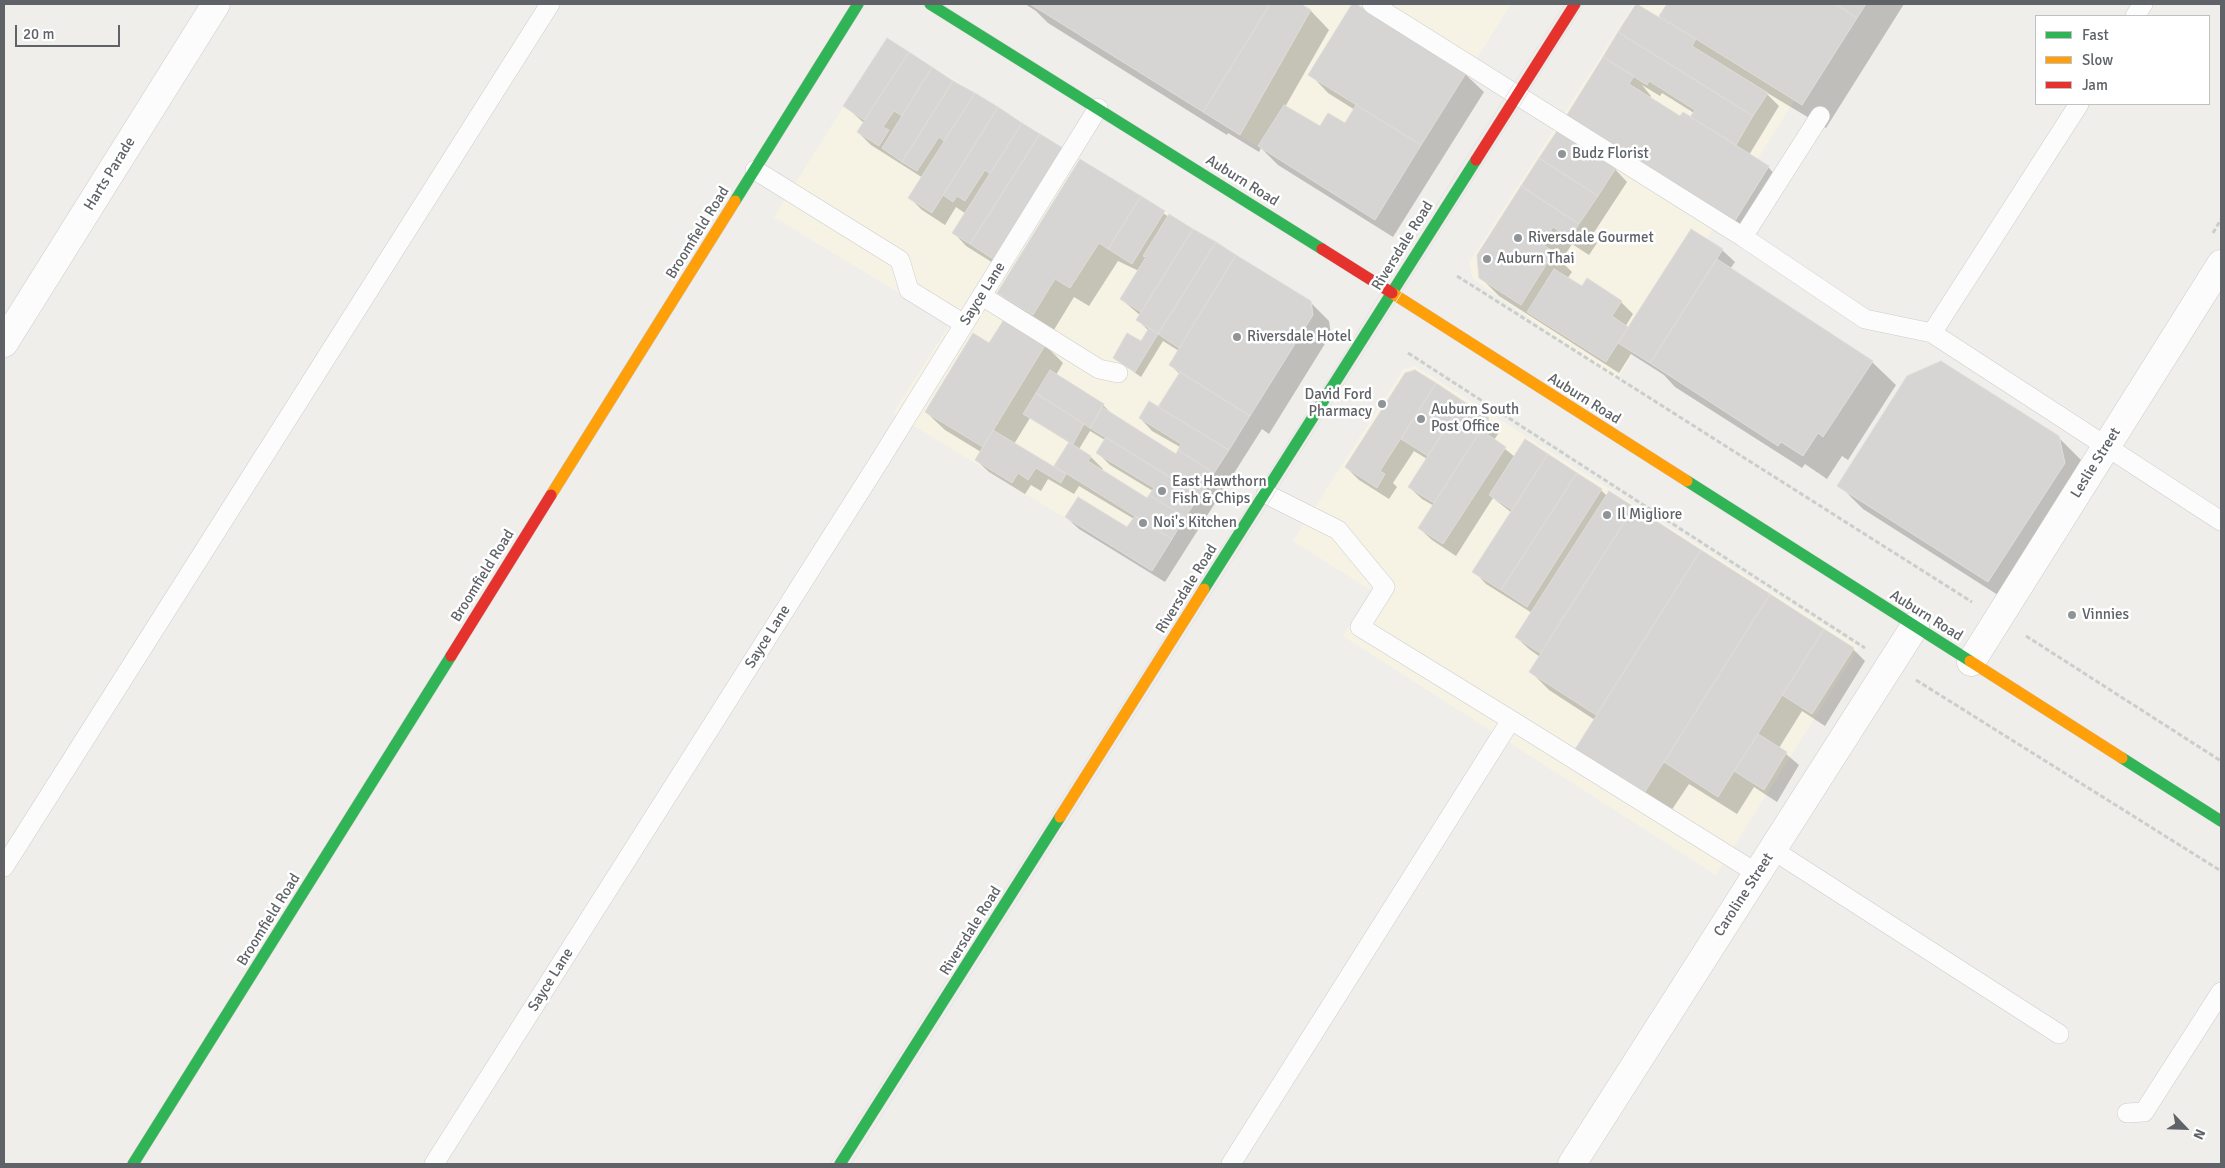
<!DOCTYPE html>
<html>
<head>
<meta charset="utf-8">
<style>
	body { margin:0 }
	#map { position:relative; width:2225px; height:1168px; overflow:hidden; background:#efeeea; font-family:Signika,sans-serif }
	canvas { display:block }
	.frame { position:absolute; inset:0; border:5px solid #5f6368; pointer-events:none }
	.legend { position:absolute; left:2035px; top:15px; width:175px; height:90px; box-sizing:border-box; background:#fff; border:1px solid #bfc1c3; margin:0; padding:6px 9px; list-style:none; font-size:15px; color:#5f6368 }
	.legend li { display:flex; align-items:center; gap:10px; height:25px }
	.legend b { width:25px; border:1px solid #bfc1c3 }
	.north { position:absolute; left:2160px; top:1103px; width:50px; height:50px; -webkit-text-stroke:4px #fff; paint-order:stroke; rotate:114deg; font-size:14px; font-weight:700; line-height:20px; text-align:center; color:#5f6368 }
	.north::after { content:''; display:block; margin:auto; width:18px; height:22px; background:#5f6368; clip-path:polygon(50% 0,100% 100%,50% 72%,0 100%) }
	.scale { position:absolute; left:15px; top:25px; width:105px; height:22px; box-sizing:border-box; border:2px solid #5f6368; border-top:0; padding-left:6px; font-size:15px; line-height:18px; white-space:nowrap; color:#5f6368; -webkit-text-stroke:4px #fff; paint-order:stroke }
</style>
</head>
<body>
<div id="map">
<canvas width="2225" height="1168"></canvas>
<div class="frame"></div>
<ul class="legend">
<li><b style="height:6px;background:#30b455"></b>Fast</li>
<li><b style="height:6px;background:#ff9f0a"></b>Slow</li>
<li><b style="height:6px;background:#e5322d"></b>Jam</li>
</ul>
<div class="north">N</div>
<div class="scale">20 m</div>
</div>
<script>
const context = document.querySelector('canvas').getContext('2d');
context.lineJoin = 'round';
function paint(path, color) {
  context.fillStyle = color;
  context.fill(path, 'evenodd');
}
function toPath(rows) {
  const path = new Path2D();
  for (const r of rows) {
    path.moveTo(r[0], r[1]);
    for (let i = 2; i < r.length; i += 2) path.lineTo(r[i], r[i + 1]);
  }
  return path;
}
function stroke(path, color, width, dash) {
  context.strokeStyle = color;
  context.lineWidth = width;
  context.lineCap = dash ? 'butt' : 'round';
  context.setLineDash(dash || []);
  context.stroke(path);
}
function drawText(font, color, halo, rows, align = 'center') {
  context.font = font + ' Signika,sans-serif';
  context.lineWidth = 5;
  context.setLineDash([]);
  context.textBaseline = 'middle';
  context.strokeStyle = halo;
  context.fillStyle = color;
  for (const [text, x, y, turn = 0] of rows) {
    context.save();
    context.translate(x, y);
    context.rotate((+turn || 0) * Math.PI / 180);
    context.textAlign = isNaN(turn) ? turn : align;
    if (halo) context.strokeText(text, 0, 0);
    context.fillText(text, 0, 0);
    context.restore();
  }
}
const commercial = toPath([
	[1030,4,1511,4,1375,220],
	[1634,4,1856,4,1617,380,1473,279,1469,263],
	[887,38,1311,301,1313,315,1152,571,893,413,950,324,774,217],
	[1415,366,1859,647,1716,875,1343,636,1372,591,1293,541,1404,369]
]);
const shadow = toPath([
	[1025,4,1264,4,1269,8,1272,4,1299,4,1311,11,1329,30,1285,107,1321,128,1346,125,1355,110,1328,93,1310,74,1354,4,1465,74,1484,92,1393,237,1278,165,1261,148,1259,152,1228,133,1227,135,1048,23,1036,11],
	[1637,4,1660,18,1669,4,1904,4,1826,128,1764,91,1779,106,1749,155,1768,167,1786,186,1752,241,1566,118],
	[1642,85,1660,96,1662,93,1694,113,1691,118,1680,118,1649,99,1651,96],
	[887,40,1062,149,1006,271,966,246,954,233,966,214,956,207,945,225,922,210,910,198,923,178,871,145,858,132,864,123,845,106],
	[1081,160,1169,217,1170,215,1310,302,1329,321,1331,334,1269,434,1262,429,1165,582,1079,529,1066,517,1127,529,1134,519,1079,486,1074,494,1048,479,1041,491,1031,485,1025,494,989,472,976,460,981,452,945,430,926,412,990,345,1045,345,1063,363,1056,375,1103,405,1115,417,1176,455,1180,447,1152,431,1140,418,1159,408,1180,374,1170,365,1179,351,1163,341,1141,377,1114,358,1142,343,1149,331,1138,320,1141,316,1121,299,1139,271,1118,261,1089,306,1074,297,1052,333,1017,311,999,293],
	[1030,418,1070,443,1054,468,1014,444],
	[1090,431,1105,440,1098,453,1110,465,1153,491,1147,500,1101,471,1103,469,1091,457,1079,449],
	[1615,169,1627,182,1591,237,1597,243,1589,255,1572,244,1561,261,1572,272,1567,279,1583,288,1621,302,1633,314,1625,327,1629,329,1722,250,1735,262,1730,269,1872,362,1896,385,1848,460,1842,456,1827,479,1805,464,1802,468,1675,387,1664,375,1631,354,1619,373,1499,296,1481,278],
	[1415,371,1488,419,1500,431,1494,440,1515,457,1601,490,1607,496,1610,492,1853,649,1865,661,1825,726,1802,711,1779,748,1799,765,1777,802,1754,787,1737,814,1689,784,1667,817,1599,775,1595,720,1549,690,1531,672,1540,657,1529,649,1516,637,1532,613,1486,584,1474,571,1512,513,1493,498,1456,556,1432,540,1419,528,1434,506,1422,499,1409,487,1427,459,1414,451,1393,483,1397,487,1389,499,1359,480,1346,467],
	[2058,437,2082,461,2012,604,1863,509,1839,485]
]);
const building = toPath([
	[1030,4,1266,4,1269,6,1203,112,1030,4],
	[1270,4,1301,4,1311,10,1240,135,1203,112,1270,4],
	[1352,4,1356,4,1466,73,1421,145,1308,75,1352,4],
	[1636,4,1696,39,1692,46,1768,93,1753,116,1618,32,1636,4],
	[1667,4,1835,4,1857,18,1802,105,1659,16,1667,4],
	[1835,4,1866,4,1857,18,1835,4],
	[1618,32,1753,116,1736,145,1690,117,1695,110,1649,81,1647,85,1603,57,1618,32],
	[887,38,909,52,864,120,843,106,887,38],
	[909,52,932,67,902,116,894,111,883,127,889,130,879,146,857,132,909,52],
	[1603,57,1634,76,1629,84,1680,116,1683,112,1769,166,1733,224,1565,118,1603,57],
	[932,67,953,81,902,162,882,148,932,67],
	[953,81,975,93,944,141,939,137,917,171,902,162,953,81],
	[975,93,998,107,932,213,908,198,975,93],
	[1284,105,1320,126,1328,113,1345,123,1356,105,1421,145,1375,220,1258,146,1284,105],
	[998,107,1022,123,990,174,985,170,965,201,957,196,953,202,943,195,998,107],
	[1022,123,1040,134,970,244,952,233,1022,123],
	[1557,131,1616,168,1598,196,1539,158,1557,131],
	[1040,134,1063,148,993,259,970,244,1040,134],
	[1539,158,1598,196,1579,224,1521,186,1539,158],
	[1080,159,1141,196,1108,249,1099,243,1070,288,1055,279,1033,315,997,293,1080,159],
	[1521,186,1579,224,1570,238,1553,227,1542,244,1554,252,1521,305,1479,278,1477,255,1521,186],
	[1141,196,1165,211,1132,264,1108,249,1141,196],
	[1169,214,1193,229,1141,312,1120,299,1146,257,1143,256,1169,214],
	[1193,229,1216,242,1158,334,1136,320,1193,229],
	[1691,229,1723,249,1650,363,1618,343,1691,229],
	[1216,242,1236,255,1179,348,1158,334,1216,242],
	[1236,255,1311,301,1313,315,1250,416,1169,365,1236,255],
	[1717,259,1873,361,1823,437,1818,433,1803,456,1781,442,1778,446,1650,363,1717,259],
	[1554,269,1582,286,1587,278,1622,301,1612,316,1628,327,1606,362,1527,312,1554,269],
	[1005,318,1046,344,983,447,925,412,973,333,989,343,1005,318],
	[1149,328,1158,334,1135,372,1113,358,1127,333,1141,341,1149,328],
	[1941,361,2059,436,2065,463,1988,582,1837,486,1907,376,1941,361],
	[1050,370,1104,404,1090,428,1036,393,1050,370],
	[1415,370,1436,383,1380,471,1385,474,1377,488,1345,467,1405,373,1415,370],
	[1180,372,1250,416,1229,450,1158,407,1180,372],
	[1436,383,1463,401,1428,456,1401,439,1436,383],
	[1036,393,1084,424,1073,444,1023,414,1036,393],
	[1149,401,1229,450,1214,473,1178,450,1181,444,1139,418,1149,401],
	[1463,401,1489,418,1434,503,1408,487,1463,401],
	[1102,407,1176,454,1178,450,1214,473,1200,496,1090,428,1102,407],
	[993,430,1066,474,1061,483,1036,468,1028,480,1018,473,1012,483,975,460,993,430],
	[1481,430,1506,447,1443,544,1418,528,1481,430],
	[1106,437,1200,496,1185,517,1149,495,1154,488,1096,453,1106,437],
	[1525,439,1548,454,1512,510,1489,495,1525,439],
	[1069,442,1091,456,1088,461,1147,498,1149,495,1185,517,1172,539,1054,466,1069,442],
	[1548,454,1577,473,1501,590,1472,572,1548,454],
	[1577,473,1602,489,1527,607,1501,590,1577,473],
	[1609,491,1634,507,1540,653,1515,637,1609,491],
	[1078,497,1127,527,1135,516,1172,539,1152,571,1065,517,1078,497],
	[1634,507,1701,550,1596,715,1529,672,1634,507],
	[1701,550,1770,594,1643,795,1574,751,1701,550],
	[1770,594,1824,629,1718,797,1664,762,1770,594],
	[1824,629,1854,648,1812,714,1782,695,1824,629],
	[1758,734,1787,752,1764,790,1734,771,1758,734]
]);
const path = toPath([
	[2213,233,2221,219],
	[1457,276,1972,602],
	[1408,353,1865,648],
	[2026,636,2221,761],
	[1916,680,2221,871]
]);
const lane = toPath([
	[1372,4,1743,237,1865,319,1932,333,2221,521],
	[2135,16,2143,4],
	[755,170,900,260,909,290,964,324],
	[1743,237,1820,116],
	[982,296,1099,369,1118,373],
	[1932,333,2079,104],
	[1266,494,1338,530,1385,587,1360,627,1511,720],
	[1773,850,2059,1034],
	[4,867,550,4],
	[2127,1113,2144,1112,2221,992],
	[434,1164,880,460,1098,108],
	[1231,1164,1511,720,1758,874]
]);
const street = toPath([
	[4,343,216,4],
	[1971,662,2221,264],
	[1572,1164,1915,626]
]);
const fast = toPath([
	[930,4,1322,249],
	[735,201,858,4],
	[1687,481,1970,661],
	[1204,589,1476,160],
	[2122,758,2221,821],
	[133,1164,451,656],
	[840,1164,1060,817]
]);
const slow = toPath([
	[1392,293,1687,481],
	[551,495,735,201],
	[1970,661,2122,758],
	[1060,817,1204,589]
]);
const jam = toPath([
	[1476,160,1575,4],
	[1322,249,1392,293],
	[451,656,551,495]
]);
const tram = toPath([
	[830,1164,1350,345,1384,287,1565,4],
	[851,1164,1584,4]
]);
const markers = [
	[1562,154,5,"#919496"],
	[1518,238,5,"#919496"],
	[1487,259,5,"#919496"],
	[1237,337,5,"#919496"],
	[1382,404,5,"#919496"],
	[1421,419,5,"#919496"],
	[1162,491,5,"#919496"],
	[1607,515,5,"#919496"],
	[1143,523,5,"#919496"],
	[2072,615,5,"#919496"]
];
const poiNames = [
	["Budz Florist",1572,154],
	["Riversdale Gourmet",1528,238],
	["Auburn Thai",1497,259],
	["Riversdale Hotel",1247,337],
	["David Ford",1372,395,"right"],
	["Pharmacy",1372,412,"right"],
	["Auburn South",1431,410],
	["Post Office",1431,427],
	["East Hawthorn",1172,482],
	["Fish & Chips",1172,499],
	["Il Migliore",1617,515],
	["Noi's Kitchen",1153,523],
	["Vinnies",2082,615]
];
const streetNames = [
	["Harts Parade",110,174,-58],
	["Auburn Road",1242,181,32],
	["Broomfield Road",698,233,-58],
	["Riversdale Road",1403,246,-58],
	["Sayce Lane",983,294,-58],
	["Auburn Road",1584,399,32],
	["Leslie Street",2096,463,-58],
	["Broomfield Road",483,576,-58],
	["Riversdale Road",1187,589,-58],
	["Auburn Road",1926,616,32],
	["Sayce Lane",768,637,-58],
	["Caroline Street",1744,895,-57],
	["Broomfield Road",269,920,-58],
	["Riversdale Road",971,931,-58],
	["Sayce Lane",551,980,-58]
];
paint(commercial, '#f7f3e4');
paint(shadow, '#0003');
paint(building, '#d6d5d3');
stroke(building, '#deddd9', 1);
stroke(lane, '#cbcccc', 20);
stroke(street, '#cbcccc', 29);
stroke(fast, '#cacacb', 12);
stroke(slow, '#cacacb', 12);
stroke(jam, '#cacacb', 12);
stroke(path, '#cacfcc', 3, [5, 2.5]);
stroke(lane, '#fdfcfc', 19);
stroke(street, '#fdfcfc', 28);
stroke(fast, '#30b455', 11);
stroke(slow, '#ff9f0a', 11);
stroke(jam, '#e5322d', 11);
stroke(tram, '#e4e4e4', 1);
for (const [x, y, r, color] of markers) {
  const dot = new Path2D();
  dot.arc(x, y, r, 0, 2 * Math.PI);
  context.fillStyle = color;
  context.fill(dot);
  stroke(dot, '#fff', 2);
}
drawText('15px', '#5f6368', '#fff', poiNames, 'left');
drawText('15px', '#5f6368', '#fff', streetNames);
</script>
</body>
</html>
